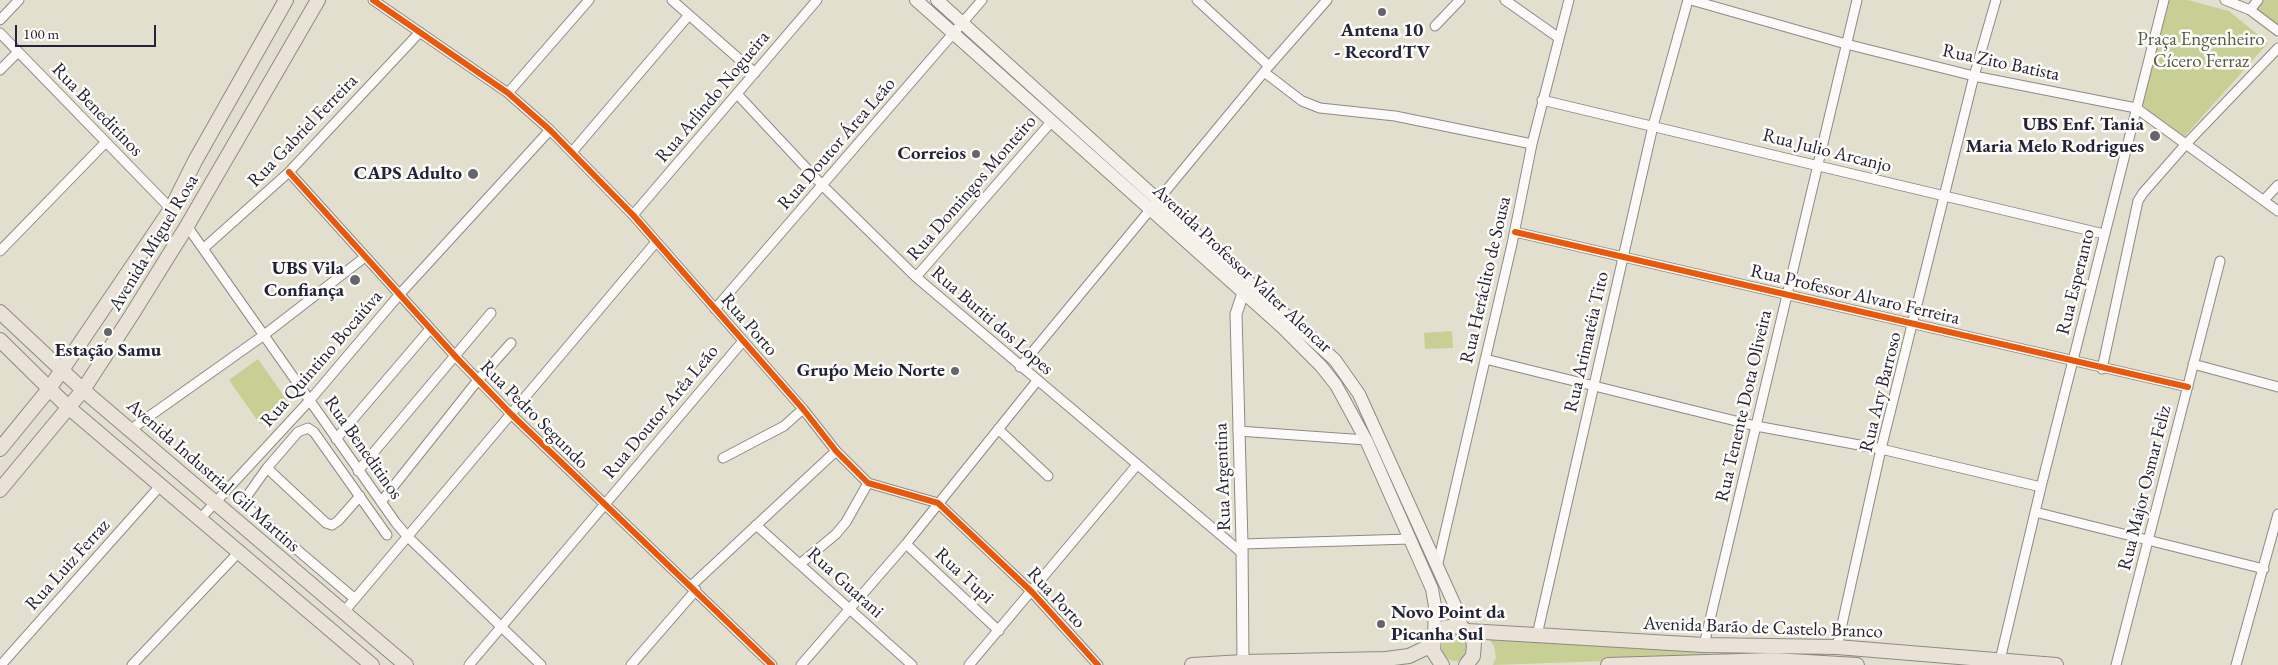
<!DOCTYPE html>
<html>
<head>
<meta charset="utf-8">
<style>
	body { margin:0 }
	#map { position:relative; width:2278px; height:665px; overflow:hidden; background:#e3dfcf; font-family:"EB Garamond",serif }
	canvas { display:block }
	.scale { position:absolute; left:15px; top:25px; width:141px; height:22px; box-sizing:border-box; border:2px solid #22223b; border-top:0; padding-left:6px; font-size:15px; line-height:18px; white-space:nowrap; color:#22223b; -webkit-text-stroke:4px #fdfcf7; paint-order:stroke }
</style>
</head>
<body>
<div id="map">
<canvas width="2278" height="665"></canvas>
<div class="scale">100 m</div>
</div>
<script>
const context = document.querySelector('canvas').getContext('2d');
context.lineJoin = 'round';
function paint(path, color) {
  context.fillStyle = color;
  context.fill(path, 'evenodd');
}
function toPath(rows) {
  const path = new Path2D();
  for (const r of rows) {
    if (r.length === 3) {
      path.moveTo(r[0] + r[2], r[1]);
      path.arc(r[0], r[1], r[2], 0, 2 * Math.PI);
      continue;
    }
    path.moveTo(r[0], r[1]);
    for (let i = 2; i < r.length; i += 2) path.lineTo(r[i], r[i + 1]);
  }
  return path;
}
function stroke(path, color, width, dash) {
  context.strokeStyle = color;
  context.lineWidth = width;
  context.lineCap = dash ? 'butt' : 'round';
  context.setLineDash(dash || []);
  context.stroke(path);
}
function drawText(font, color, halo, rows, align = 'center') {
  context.font = font + ' "EB Garamond",serif';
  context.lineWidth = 5;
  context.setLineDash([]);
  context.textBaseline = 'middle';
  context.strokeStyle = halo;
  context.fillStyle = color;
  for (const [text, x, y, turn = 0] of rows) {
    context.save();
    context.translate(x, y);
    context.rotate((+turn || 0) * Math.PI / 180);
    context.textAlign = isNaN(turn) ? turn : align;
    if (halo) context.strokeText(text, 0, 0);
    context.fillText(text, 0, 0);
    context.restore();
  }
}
const green = toPath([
	[2168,0,2187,0,2229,11,2268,43,2184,137,2140,104],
	[2261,0,2278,0,2278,30,2253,9],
	[1452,331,1453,348,1425,349,1424,333],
	[258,359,289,403,260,424,229,380],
	[1455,648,13],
	[1489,639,1703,652,1718,657,1493,665,1496,657,1494,646]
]);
const minor = toPath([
	[373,0,508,93,550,130,633,215,803,409,836,451,868,483,938,503,1032,592,1098,665],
	[672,0,755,73],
	[1197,0,1269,66],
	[1505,0,1559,38],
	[1691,0,1846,44,1974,76,2136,108,2278,211],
	[2225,0,2250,10,2278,31],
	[2250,10,2258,0],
	[0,20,19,0],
	[1435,26,1460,0],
	[0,33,171,209],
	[0,70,18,52],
	[1264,72,1302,101,1320,108,1395,116,1532,144],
	[508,93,589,0],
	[738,95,823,186,916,277,1242,553],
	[1542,100,2104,234],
	[572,152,689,15],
	[289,172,456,357,512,415,772,665],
	[2264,200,2278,185],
	[633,215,817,0],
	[187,226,396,523,408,537,541,665],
	[1515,232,2188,387],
	[204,248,289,172,420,32],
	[0,251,105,143],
	[916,277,1052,121],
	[715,309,982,0],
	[1485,359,1756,426,1881,449,2041,487],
	[2193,364,2278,387],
	[1020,367,1269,66,1327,0],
	[2102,369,2138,201,2143,193,2186,144,2278,48],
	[998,429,1048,476],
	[130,430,264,335,365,257],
	[1238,431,1366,440],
	[336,439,430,329],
	[723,458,784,426,803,409],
	[267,468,326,523,332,525,338,521,360,496],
	[358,471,491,313],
	[381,502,478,380,511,343],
	[2035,512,2264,569],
	[199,520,310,400,399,295,550,130],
	[756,525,912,665],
	[906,544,999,631],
	[1242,544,1410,539],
	[800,564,836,534,846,522,868,483],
	[1437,567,1512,244,1532,144,1569,0],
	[691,586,836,451],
	[355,599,248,508,245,501,247,496,267,468,298,432,308,428,314,432,387,535],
	[343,613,656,242],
	[1537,635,1653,126,1688,0],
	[1704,645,1857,0],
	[1837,647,1881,449,1974,76,1996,0],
	[2000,660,2041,487,2164,0],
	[1,665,160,486],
	[132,665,239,552],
	[469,665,743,341],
	[631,665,696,590],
	[801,665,906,544,1037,381],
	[969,665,1137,465],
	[2116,665,2220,261],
	[2236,665,2278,514]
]);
const tertiary = toPath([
	[1243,662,1242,544,1236,314,1243,293,1248,286]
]);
const secondary = toPath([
	[916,0,1282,327,1321,366,1336,385,1366,440,1432,589,1435,606,1434,637],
	[937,0,1335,360,1359,394,1457,610,1462,628]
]);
const primary = toPath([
	[0,312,83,390,406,665],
	[0,340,68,407,372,665],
	[0,449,49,389,171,209,195,161,286,0],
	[0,490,83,390,131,316,187,226,318,0],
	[1468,631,1704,645,1837,647,2056,665],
	[1192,665,1243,662,1386,659,1409,656,1432,645],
	[1442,665,1433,651,1434,637,1444,628,1456,626,1468,631,1474,643,1473,656,1466,665],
	[1608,665,1773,660,1857,665]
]);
const cycleway = toPath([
	[373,0,508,93,550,130,633,215,803,409,836,451,868,483,938,503,1032,592,1098,665],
	[289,172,456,357,512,415,772,665],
	[1515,232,2188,387]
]);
const markers = [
	[1382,12,5,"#66646f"],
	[2155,136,6,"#66646f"],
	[976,154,5,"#66646f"],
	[473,174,6,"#66646f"],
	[355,280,6,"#66646f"],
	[108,332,5,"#66646f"],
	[955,371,5,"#66646f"],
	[1381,624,5,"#66646f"]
];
const poiNames = [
	["Antena 10",1382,31,"center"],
	["- RecordTV",1382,53,"center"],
	["UBS Enf. Tania",2144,125],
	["Maria Melo Rodrigues",2144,147],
	["Correios",966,154],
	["CAPS Adulto",462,174],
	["UBS Vila",344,269],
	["Confiança",344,291],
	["Estação Samu",108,351,"center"],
	["Gruṕo Meio Norte",945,371],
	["Novo Point da",1391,613,"left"],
	["Picanha Sul",1391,635,"left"]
];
const parkNames = [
	["Praça Engenheiro",2201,40],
	["Cícero Ferraz",2201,62]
];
const streetNames = [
	["Rua Zito Batista",2001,63,12],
	["Rua Arlindo Nogueira",713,97,-50],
	["Rua Beneditinos",97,110,46],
	["Rua Gabriel Ferreira",303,131,-46],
	["Rua Doutor Área Leão",837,144,-49],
	["Rua Julio Arcanjo",1827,151,14],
	["Rua Domingos Monteiro",972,188,-49],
	["Avenida Miguel Rosa",154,243,-59],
	["Avenida Professor Valter Alencar",1242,269,43],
	["Rua Heráclito de Sousa",1486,280,-77],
	["Rua Esperanto",2076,282,-76],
	["Rua Professor Alvaro Ferreira",1855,295,13],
	["Rua Buriti dos Lopes",992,321,41],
	["Rua Porto",749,325,49],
	["Rua Arimatéia Tito",1587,342,-77],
	["Rua Quintino Bocaiúva",322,359,-49],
	["Rua Ary Barroso",1881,392,-76],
	["Rua Tenente Dota Oliveira",1744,406,-77],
	["Rua Doutor Arêa Leão",661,412,-50],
	["Rua Pedro Segundo",534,415,45],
	["Rua Beneditinos",363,448,55],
	["Avenida Industrial Gil Martins",213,476,41],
	["Rua Argentina",1223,477,-92],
	["Rua Major Osmar Feliz",2145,488,-76],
	["Rua Luiz Ferraz",68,565,-48],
	["Rua Tupi",964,576,43],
	["Rua Guarani",845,583,42],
	["Rua Porto",1056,598,47],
	["Avenida Barão de Castelo Branco",1763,628,2]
];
paint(green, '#c7cf95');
stroke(minor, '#8c8a86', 11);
stroke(tertiary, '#8c8a86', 13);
stroke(secondary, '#8c8a86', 14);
stroke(primary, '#8c8a86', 16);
stroke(minor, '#fbfaf8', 9);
stroke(tertiary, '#fbfaf8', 11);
stroke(secondary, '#f5f1ea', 12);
stroke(primary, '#eae2d7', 14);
stroke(cycleway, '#e8590c', 6);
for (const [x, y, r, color] of markers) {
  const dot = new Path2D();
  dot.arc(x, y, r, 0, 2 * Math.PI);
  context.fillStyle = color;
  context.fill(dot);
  stroke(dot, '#fdfcf7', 2);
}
drawText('bold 19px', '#22223b', '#fdfcf7', poiNames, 'right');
drawText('19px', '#545a4a', '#fdfcf7', parkNames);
drawText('19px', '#22223b', '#fdfcf7', streetNames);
</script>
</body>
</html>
